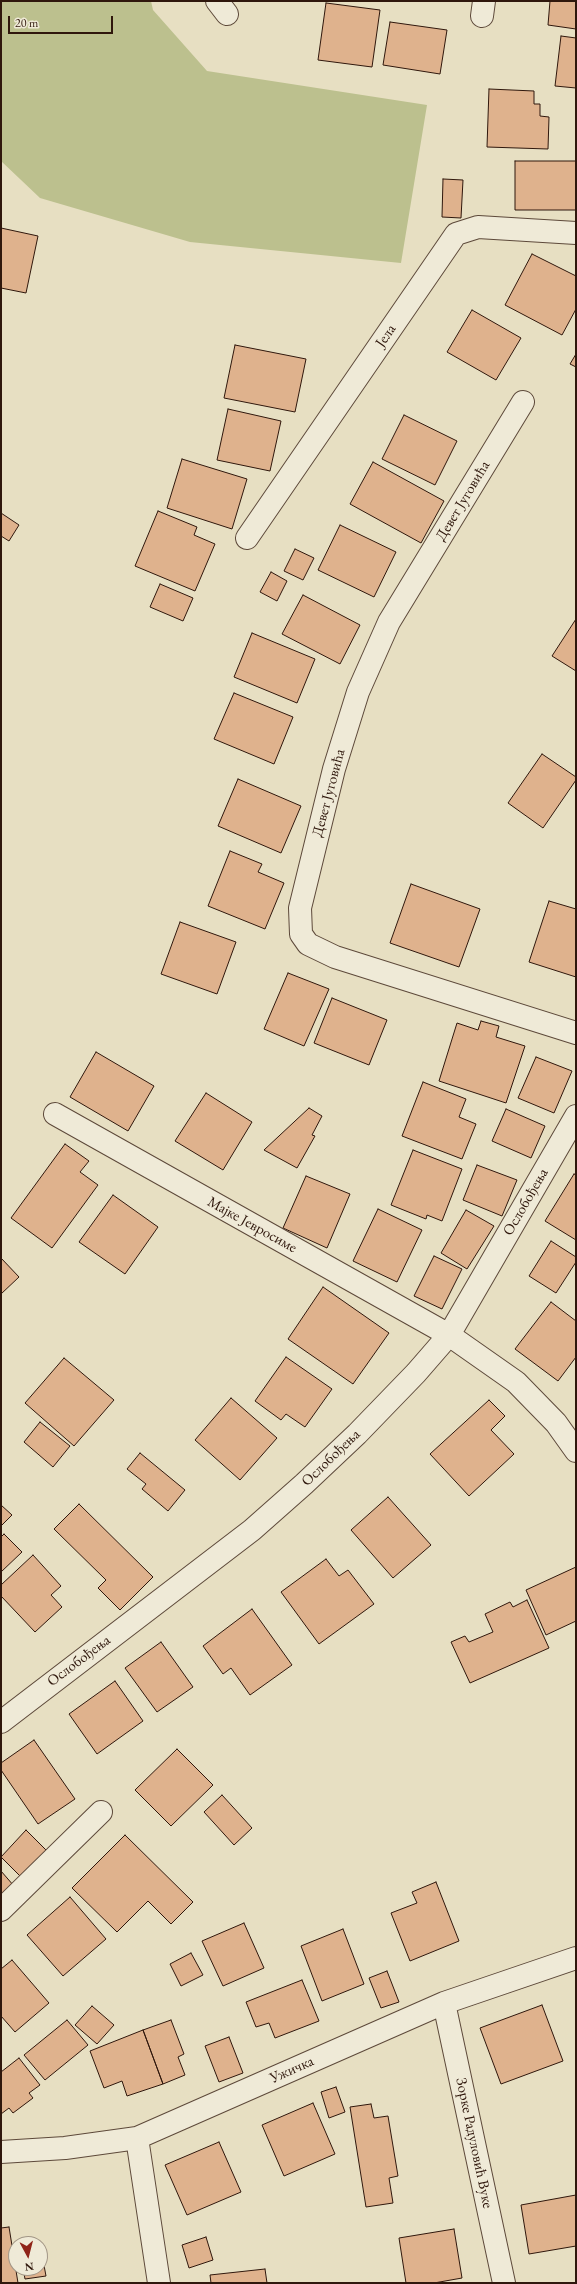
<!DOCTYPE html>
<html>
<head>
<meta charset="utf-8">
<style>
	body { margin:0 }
	#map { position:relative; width:577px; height:2284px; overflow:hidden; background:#e7dfc2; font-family:"EB Garamond",serif }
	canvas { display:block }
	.frame { position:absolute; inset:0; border:2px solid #2f170c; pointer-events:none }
	.north { position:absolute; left:8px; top:2236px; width:40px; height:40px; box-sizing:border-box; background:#efead7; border:1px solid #a29686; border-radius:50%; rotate:173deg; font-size:11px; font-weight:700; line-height:16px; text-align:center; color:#2f170c }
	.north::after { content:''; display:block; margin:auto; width:14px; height:18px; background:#8f2418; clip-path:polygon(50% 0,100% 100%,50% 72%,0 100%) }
	.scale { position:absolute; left:8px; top:16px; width:105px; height:18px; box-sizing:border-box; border:2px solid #2f170c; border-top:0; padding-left:5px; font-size:12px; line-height:14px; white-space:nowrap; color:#2f170c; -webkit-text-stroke:3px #efead7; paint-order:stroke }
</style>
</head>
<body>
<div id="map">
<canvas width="577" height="2284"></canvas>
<div class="frame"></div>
<div class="north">N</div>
<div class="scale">20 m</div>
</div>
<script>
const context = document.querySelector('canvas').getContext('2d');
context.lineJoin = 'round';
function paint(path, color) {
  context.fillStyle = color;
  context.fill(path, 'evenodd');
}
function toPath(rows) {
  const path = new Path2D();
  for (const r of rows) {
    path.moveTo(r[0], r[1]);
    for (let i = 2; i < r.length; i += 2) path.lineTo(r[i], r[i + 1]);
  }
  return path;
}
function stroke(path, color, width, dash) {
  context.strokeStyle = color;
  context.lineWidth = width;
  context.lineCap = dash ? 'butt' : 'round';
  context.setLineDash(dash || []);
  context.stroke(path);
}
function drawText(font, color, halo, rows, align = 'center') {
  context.font = font + ' "EB Garamond",serif';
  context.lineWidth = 3;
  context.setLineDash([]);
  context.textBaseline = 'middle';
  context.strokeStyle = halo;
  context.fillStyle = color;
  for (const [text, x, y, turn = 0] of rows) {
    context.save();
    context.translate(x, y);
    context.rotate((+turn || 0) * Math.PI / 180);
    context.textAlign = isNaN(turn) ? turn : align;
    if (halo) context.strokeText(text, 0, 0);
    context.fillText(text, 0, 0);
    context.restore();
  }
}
const green = toPath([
	[1,1,151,1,153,10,207,71,427,105,401,263,190,242,40,198,1,161]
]);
const building = toPath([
	[550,1,576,1,576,29,548,25,550,1],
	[326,3,380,10,372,67,318,60,326,3],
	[390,22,447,30,440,74,383,65,390,22],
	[561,36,576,38,576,88,555,86,561,36],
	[489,89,534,91,534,104,540,104,540,116,549,117,548,149,487,147,489,89],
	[515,161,576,161,576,210,515,210,515,161],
	[443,179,463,180,461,218,442,217,443,179],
	[1,228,38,236,26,293,1,288,1,228],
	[532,254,576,276,576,309,562,335,505,305,532,254],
	[472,310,521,338,496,380,447,352,472,310],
	[235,345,306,359,295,412,224,398,235,345],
	[576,354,576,367,570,364,576,354],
	[228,409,281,421,270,471,217,460,228,409],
	[404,415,457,441,435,485,382,459,404,415],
	[182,459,247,479,232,529,167,508,182,459],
	[373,462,444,501,421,543,350,504,373,462],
	[158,511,197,527,194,535,215,544,195,591,135,566,158,511],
	[1,513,19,525,9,541,1,536,1,513],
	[340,525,396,552,374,597,318,570,340,525],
	[295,549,314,558,303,580,284,571,295,549],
	[271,572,287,581,277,601,260,592,271,572],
	[160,584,193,598,183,621,150,607,160,584],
	[303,595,360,625,340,664,282,634,303,595],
	[576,619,576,671,552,656,576,619],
	[252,633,315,659,297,703,234,677,252,633],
	[234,693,293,717,274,764,214,739,234,693],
	[542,754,576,777,576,780,543,828,508,803,542,754],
	[238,779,301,806,281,853,218,826,238,779],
	[230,851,262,864,258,872,284,883,265,929,208,906,230,851],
	[411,884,480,909,459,967,390,943,411,884],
	[549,901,576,909,576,977,529,962,549,901],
	[180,922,236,942,217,994,161,974,180,922],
	[288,973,329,989,304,1046,264,1029,288,973],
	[332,998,387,1020,369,1065,314,1043,332,998],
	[481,1021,499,1026,496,1037,525,1046,506,1103,439,1081,457,1023,478,1030,481,1021],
	[96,1052,154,1086,128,1131,70,1097,96,1052],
	[536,1057,572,1071,554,1113,518,1098,536,1057],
	[423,1082,466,1099,459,1117,476,1124,462,1159,402,1136,423,1082],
	[206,1093,252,1122,223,1170,175,1141,206,1093],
	[309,1108,322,1116,312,1135,315,1136,297,1168,264,1150,309,1108],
	[506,1109,545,1126,531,1158,492,1141,506,1109],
	[65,1144,89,1161,80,1172,98,1185,52,1248,11,1218,65,1144],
	[413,1150,462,1169,442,1221,427,1215,426,1219,391,1205,413,1150],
	[477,1165,517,1180,502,1216,463,1200,477,1165],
	[574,1174,576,1175,576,1240,545,1221,574,1174],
	[306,1176,350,1194,327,1248,283,1228,306,1176],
	[113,1195,158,1227,125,1274,79,1242,113,1195],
	[378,1209,422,1230,397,1282,353,1261,378,1209],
	[466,1210,494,1226,467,1269,441,1253,466,1210],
	[551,1241,576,1257,576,1262,556,1293,529,1276,551,1241],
	[434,1256,462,1269,442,1309,414,1296,434,1256],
	[1,1258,19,1277,1,1294,1,1258],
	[323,1287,389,1333,353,1384,288,1339,323,1287],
	[551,1302,576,1321,576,1357,558,1381,515,1349,551,1302],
	[286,1357,332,1389,305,1427,286,1414,281,1420,255,1401,286,1357],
	[64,1358,114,1400,74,1446,25,1403,64,1358],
	[231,1398,277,1438,240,1480,195,1440,231,1398],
	[489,1400,505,1416,491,1430,514,1454,469,1496,430,1454,489,1400],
	[40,1422,70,1446,53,1467,24,1442,40,1422],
	[140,1453,185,1490,168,1511,142,1489,146,1484,127,1469,140,1453],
	[388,1497,431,1545,393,1578,351,1530,388,1497],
	[79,1504,153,1577,120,1610,98,1588,106,1580,54,1529,79,1504],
	[1,1505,12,1515,1,1526,1,1505],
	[4,1534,22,1552,1,1572,1,1537,4,1534],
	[33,1555,61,1586,51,1595,62,1607,35,1632,1,1596,1,1585,33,1555],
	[326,1559,339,1576,348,1570,374,1604,319,1644,281,1592,326,1559],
	[576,1567,576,1621,546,1635,526,1590,576,1567],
	[527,1600,549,1648,470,1683,451,1642,465,1636,469,1642,493,1632,485,1614,510,1602,513,1607,527,1600],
	[252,1609,292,1665,250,1695,231,1668,223,1674,203,1646,252,1609],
	[161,1642,193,1687,157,1712,125,1668,161,1642],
	[115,1681,143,1721,97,1754,69,1714,115,1681],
	[34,1740,75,1799,38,1824,1,1770,1,1763,34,1740],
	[177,1749,213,1785,171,1826,135,1790,177,1749],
	[222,1795,252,1828,234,1845,204,1812,222,1795],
	[26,1830,49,1853,23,1879,1,1857,26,1830],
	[125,1835,193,1902,171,1924,148,1901,117,1932,72,1888,125,1835],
	[1,1871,14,1886,1,1898,1,1871],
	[436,1882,459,1941,410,1961,391,1913,417,1903,412,1892,436,1882],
	[70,1897,106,1939,63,1976,27,1935,70,1897],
	[244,1923,264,1968,223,1986,202,1941,244,1923],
	[343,1929,364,1984,322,2001,301,1946,343,1929],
	[191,1953,203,1975,181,1986,170,1964,191,1953],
	[12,1960,49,2003,15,2032,1,2016,1,1969,12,1960],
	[387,1971,399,2002,381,2008,369,1978,387,1971],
	[302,1980,319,2021,275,2038,269,2023,256,2027,246,2002,302,1980],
	[542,2005,563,2061,501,2084,480,2028,542,2005],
	[92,2006,114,2025,97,2044,75,2025,92,2006],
	[67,2020,88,2045,45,2080,24,2055,67,2020],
	[171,2020,184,2054,178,2057,185,2075,163,2084,143,2030,171,2020],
	[143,2030,163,2084,127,2096,122,2081,104,2088,90,2051,143,2030],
	[229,2037,243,2073,219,2082,205,2046,229,2037],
	[19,2058,40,2085,29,2093,33,2098,13,2113,9,2108,1,2114,1,2072,19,2058],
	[336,2087,345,2112,329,2118,321,2092,336,2087],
	[313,2103,335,2154,284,2176,262,2125,313,2103],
	[371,2104,374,2118,388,2116,398,2176,389,2178,393,2203,366,2207,350,2107,371,2104],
	[219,2142,241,2192,187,2215,165,2165,219,2142],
	[576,2195,576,2246,529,2254,521,2205,576,2195],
	[9,2227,18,2283,1,2283,1,2228,9,2227],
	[454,2229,462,2278,434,2283,406,2283,399,2238,454,2229],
	[206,2237,213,2260,189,2268,182,2245,206,2237],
	[40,2244,46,2276,25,2279,23,2268,40,2268,40,2244],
	[265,2269,267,2283,211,2283,210,2275,265,2269]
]);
const minor = toPath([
	[217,1,227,14],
	[482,16,484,1],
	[523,402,389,622,358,692,334,769,300,908,301,934,308,944,335,957,576,1033],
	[247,538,456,234,478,227,576,233],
	[55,1114,449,1335,516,1382,556,1423,576,1451],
	[1,1722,252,1530,304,1484,357,1434,416,1373,449,1335,576,1116],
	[1,1910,101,1812],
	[444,2003,504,2283],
	[137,2138,159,2283],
	[1,2152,65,2148,137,2138,444,2003,576,1958]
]);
const streetNames = [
	["Јела",386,336,-56],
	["Девет Југовића",463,501,-59],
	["Девет Југовића",329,793,-75],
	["Ослобођења",526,1202,-60],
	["Мајке Јевросиме",252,1225,29],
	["Ослобођења",331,1458,-44],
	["Ослобођења",79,1661,-37],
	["Ужичка",292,2070,-24],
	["Зорке Радуловић Вуке",474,2143,78]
];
paint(green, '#bcc08e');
paint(building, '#dfb28d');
stroke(building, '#2f170c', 1);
stroke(minor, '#5d493a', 24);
stroke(minor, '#efead7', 22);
drawText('15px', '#2f170c', '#efead7', streetNames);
</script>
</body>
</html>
